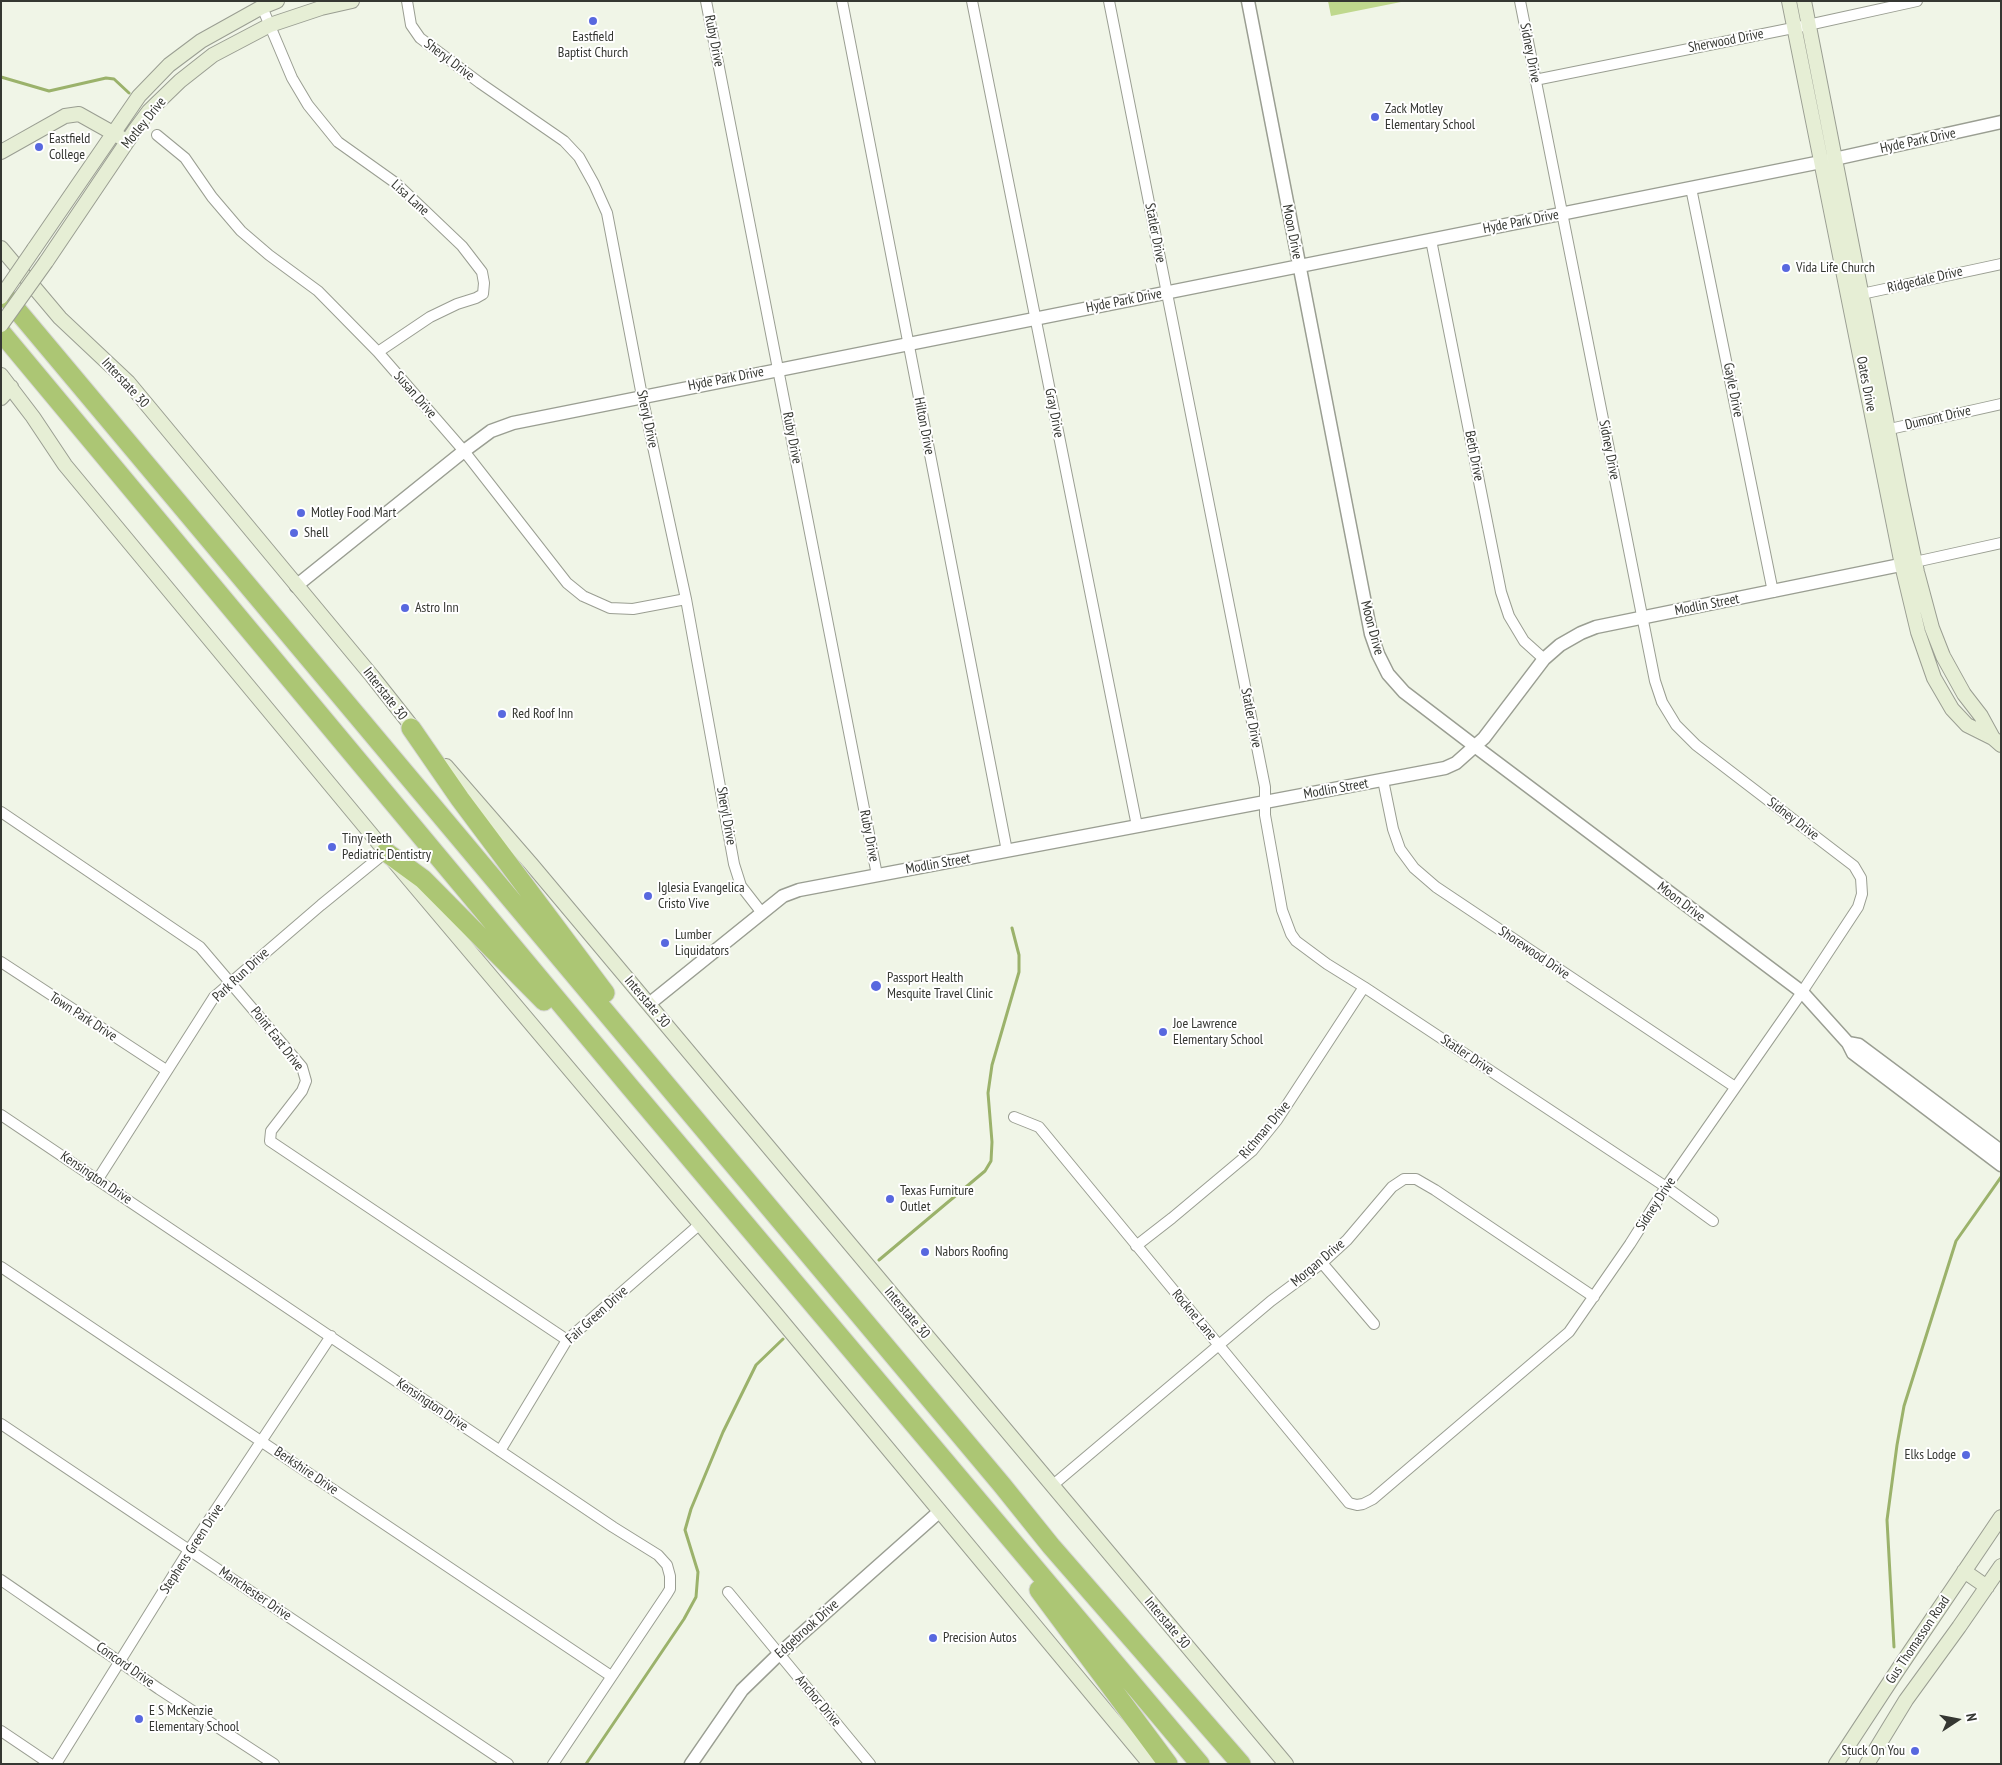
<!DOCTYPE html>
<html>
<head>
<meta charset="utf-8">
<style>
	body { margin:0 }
	#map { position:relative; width:2002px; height:1765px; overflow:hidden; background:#f0f5e7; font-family:"PT Sans Narrow",sans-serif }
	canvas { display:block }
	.frame { position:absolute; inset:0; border:2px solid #353732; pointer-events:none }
	.north { position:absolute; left:1932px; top:1695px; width:50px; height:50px; -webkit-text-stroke:4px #fff; paint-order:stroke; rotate:79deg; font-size:14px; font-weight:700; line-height:20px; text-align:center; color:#353732 }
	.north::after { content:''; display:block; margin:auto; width:18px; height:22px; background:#353732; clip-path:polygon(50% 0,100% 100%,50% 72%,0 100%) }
</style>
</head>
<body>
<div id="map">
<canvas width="2002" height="1765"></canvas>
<div class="frame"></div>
<div class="north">N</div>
</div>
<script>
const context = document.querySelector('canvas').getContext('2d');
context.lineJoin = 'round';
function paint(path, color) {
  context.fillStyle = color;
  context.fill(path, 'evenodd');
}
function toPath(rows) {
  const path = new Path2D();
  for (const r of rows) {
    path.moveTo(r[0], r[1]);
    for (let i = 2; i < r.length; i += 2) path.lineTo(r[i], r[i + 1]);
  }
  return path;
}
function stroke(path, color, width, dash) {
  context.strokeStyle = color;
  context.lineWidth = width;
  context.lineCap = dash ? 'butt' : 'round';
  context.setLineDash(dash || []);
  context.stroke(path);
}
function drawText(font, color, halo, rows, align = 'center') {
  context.font = font + ' "PT Sans Narrow",sans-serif';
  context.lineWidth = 4;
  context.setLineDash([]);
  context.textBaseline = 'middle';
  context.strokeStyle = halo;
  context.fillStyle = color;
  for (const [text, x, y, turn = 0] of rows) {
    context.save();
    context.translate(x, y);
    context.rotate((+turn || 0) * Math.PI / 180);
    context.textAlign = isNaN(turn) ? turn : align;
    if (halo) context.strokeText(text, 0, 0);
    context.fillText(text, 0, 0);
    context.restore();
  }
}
const green = toPath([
	[1328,1,1406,1,1331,16]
]);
const stream = toPath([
	[1,77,49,91,106,78,114,79,129,93],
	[879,1260,985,1171,991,1161,992,1142,988,1093,992,1065,1019,972,1019,955,1012,928],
	[1894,1647,1887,1520,1897,1445,1904,1406,1956,1241,2001,1177],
	[586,1764,684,1619,696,1597,698,1572,685,1530,691,1509,723,1432,756,1365,783,1339]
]);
const minor = toPath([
	[407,1,411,25,420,38,480,83,564,141,579,157,594,184,607,213,642,396,686,599,734,864,741,886,762,913],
	[706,1,877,875],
	[842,1,1007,851],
	[972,1,1137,826],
	[1109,1,1265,787,1265,815,1282,910,1291,934,1296,941,1327,964,1364,987,1666,1187,1713,1221],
	[262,7,292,78,308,105,338,142,397,184,462,246,482,272,484,283,483,294,476,298,457,304,430,317,378,352],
	[1535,80,1808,25,1917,1],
	[157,135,185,158,212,197,241,231,269,255,318,291,378,352,464,451,567,583,583,596,610,608,633,609,686,599],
	[1691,188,1773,592],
	[1431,240,1501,592,1509,616,1524,641,1544,659],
	[1857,295,2001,264],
	[1881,431,2001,404],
	[1915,562,2001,543],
	[1383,780,1393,829,1400,849,1414,868,1436,887,1735,1087],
	[1,812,200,947,302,1067,306,1081,302,1091,271,1131,270,1141,567,1340],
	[1,962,166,1070],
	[1,1115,613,1527,658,1555,667,1565,670,1576,670,1589,667,1594,553,1764],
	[1014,1117,1039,1127,1349,1503,1357,1505,1363,1504,1373,1499,1569,1332,1630,1244,1666,1187,1802,992,1858,907,1862,894,1861,878,1854,866,1696,745,1676,725,1662,702,1655,681,1520,1],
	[98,1179,214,997,321,905,386,852],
	[1136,1246,1172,1218,1252,1151,1277,1120,1364,987],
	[1322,1263,1374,1324],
	[1,1267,611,1676],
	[1,1424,508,1764],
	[500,1451,567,1340,700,1224],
	[1053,1485,1271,1301,1322,1263,1347,1240,1392,1187,1404,1179,1416,1179,1435,1190,1594,1297],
	[1,1580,159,1689,274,1764],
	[728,1592,870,1764],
	[1,1731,50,1764],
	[56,1764,189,1550,331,1336]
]);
const tertiary = toPath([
	[1248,1,1371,634,1378,654,1388,674,1404,692,1476,747,1802,992,1848,1043,1853,1053,2001,1165],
	[296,586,464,451,491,431,513,423,1821,162,2001,122],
	[649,1004,783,896,799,890,1445,768,1456,763,1484,738,1544,659,1560,645,1581,633,1596,627,1910,563],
	[1848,1043,1859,1045,2001,1151],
	[691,1764,742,1690,779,1654,940,1511]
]);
const secondary = toPath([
	[1789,1,1902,565,1918,632,1934,678,1952,709,1967,725,1993,738,2001,745],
	[1804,1,1901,496,1917,572,1932,628,1943,656,1964,694,1981,716,1993,738],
	[1,152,65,116,79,114,120,137],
	[1,248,60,318,128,382,372,676,417,733],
	[34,249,139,96,169,65,201,41,262,7,277,1],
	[46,262,135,130,149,111,180,81,213,55,270,25,321,8,352,1],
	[1,375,33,417,65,465,386,852,771,1308,1150,1764],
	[1,398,11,387],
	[446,766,532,865,1286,1764],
	[1964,1571,1987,1587],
	[1836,1764,1899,1668,2001,1517],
	[1867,1764,1906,1700,1959,1627,2001,1566]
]);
const motorway = toPath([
	[1,291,1002,1485,1051,1546,1241,1764],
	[1,332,630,1087,1200,1764],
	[411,728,460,799,605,993],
	[386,852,423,879,544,1001],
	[1039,1590,1168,1764]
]);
const secondaryBridge = toPath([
	[1,297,34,249],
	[1,325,46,262]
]);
const markers = [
	[593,21,5,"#5868df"],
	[1375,117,5,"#5868df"],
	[39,147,5,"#5868df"],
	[1786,268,5,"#5868df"],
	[301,513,5,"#5868df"],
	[294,533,5,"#5868df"],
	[405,608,5,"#5868df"],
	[502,714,5,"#5868df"],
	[332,847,5,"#5868df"],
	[648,896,5,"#5868df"],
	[665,943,5,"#5868df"],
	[876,986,6,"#5868df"],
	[1163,1032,5,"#5868df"],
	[890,1199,5,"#5868df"],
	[925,1252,5,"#5868df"],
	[1966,1455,5,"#5868df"],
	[933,1638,5,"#5868df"],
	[139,1719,5,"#5868df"],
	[1915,1751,5,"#5868df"]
];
const poiNames = [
	["Eastfield",593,37,"center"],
	["Baptist Church",593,53,"center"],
	["Zack Motley",1385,109],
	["Elementary School",1385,125],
	["Eastfield",49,139],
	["College",49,155],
	["Vida Life Church",1796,268],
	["Motley Food Mart",311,513],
	["Shell",304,533],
	["Astro Inn",415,608],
	["Red Roof Inn",512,714],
	["Tiny Teeth",342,839],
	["Pediatric Dentistry",342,855],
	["Iglesia Evangelica",658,888],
	["Cristo Vive",658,904],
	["Lumber",675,935],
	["Liquidators",675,951],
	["Passport Health",887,978],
	["Mesquite Travel Clinic",887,994],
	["Joe Lawrence",1173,1024],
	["Elementary School",1173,1040],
	["Texas Furniture",900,1191],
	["Outlet",900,1207],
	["Nabors Roofing",935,1252],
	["Elks Lodge",1956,1455,"right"],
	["Precision Autos",943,1638],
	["E S McKenzie",149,1711],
	["Elementary School",149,1727],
	["Stuck On You",1905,1751,"right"]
];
const streetNames = [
	["Ruby Drive",714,41,79],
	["Sherwood Drive",1726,41,-11],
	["Sidney Drive",1530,53,79],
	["Sheryl Drive",449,60,37],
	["Motley Drive",144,123,-51],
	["Hyde Park Drive",1918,141,-12],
	["Lisa Lane",410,198,42],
	["Hyde Park Drive",1521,222,-11],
	["Moon Drive",1292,232,79],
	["Statler Drive",1155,233,79],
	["Ridgedale Drive",1925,280,-13],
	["Hyde Park Drive",1124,301,-11],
	["Hyde Park Drive",726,379,-11],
	["Interstate 30",125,383,47],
	["Oates Drive",1866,384,79],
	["Gayle Drive",1733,390,79],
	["Susan Drive",415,395,49],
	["Gray Drive",1054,413,79],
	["Dumont Drive",1938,418,-13],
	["Sheryl Drive",647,419,78],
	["Hilton Drive",924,426,79],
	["Ruby Drive",792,438,79],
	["Sidney Drive",1609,450,79],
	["Beth Drive",1474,456,79],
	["Modlin Street",1707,605,-11],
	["Moon Drive",1372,628,75],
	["Interstate 30",385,694,52],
	["Statler Drive",1251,718,79],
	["Modlin Street",1336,789,-10],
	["Sheryl Drive",726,816,80],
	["Sidney Drive",1793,819,37],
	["Ruby Drive",869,836,79],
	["Modlin Street",938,864,-10],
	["Moon Drive",1681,902,37],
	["Shorewood Drive",1534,953,34],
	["Park Run Drive",241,975,-43],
	["Interstate 30",647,1002,50],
	["Town Park Drive",83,1017,33],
	["Point East Drive",277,1039,52],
	["Statler Drive",1467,1055,34],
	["Richman Drive",1265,1130,-50],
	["Kensington Drive",96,1178,34],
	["Sidney Drive",1656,1204,-57],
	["Morgan Drive",1318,1263,-40],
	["Interstate 30",907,1313,50],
	["Fair Green Drive",597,1315,-42],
	["Rockne Lane",1194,1315,50],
	["Kensington Drive",432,1405,34],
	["Berkshire Drive",306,1471,34],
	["Stephens Green Drive",192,1549,-57],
	["Manchester Drive",255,1594,34],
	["Interstate 30",1167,1623,50],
	["Edgebrook Drive",807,1629,-42],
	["Gus Thomasson Road",1918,1640,-56],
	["Concord Drive",125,1665,35],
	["Anchor Drive",818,1701,50]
];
paint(green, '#bfd88d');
stroke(stream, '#9bb26b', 3);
stroke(minor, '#9a9e92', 12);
stroke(tertiary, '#9a9e92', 15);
stroke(secondary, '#9a9e92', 16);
stroke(motorway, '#d7d7d6', 21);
stroke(minor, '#fff', 10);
stroke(tertiary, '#fff', 12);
stroke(secondary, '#e6eed5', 14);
stroke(motorway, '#acc674', 19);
stroke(secondaryBridge, '#9a9e92', 16, []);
stroke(secondaryBridge, '#e6eed5', 14);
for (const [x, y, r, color] of markers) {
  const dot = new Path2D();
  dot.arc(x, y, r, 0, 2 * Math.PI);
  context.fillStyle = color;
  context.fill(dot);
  stroke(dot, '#fff', 2);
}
drawText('14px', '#353732', '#fff', poiNames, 'left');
drawText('14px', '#353732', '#fff', streetNames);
</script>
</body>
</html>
